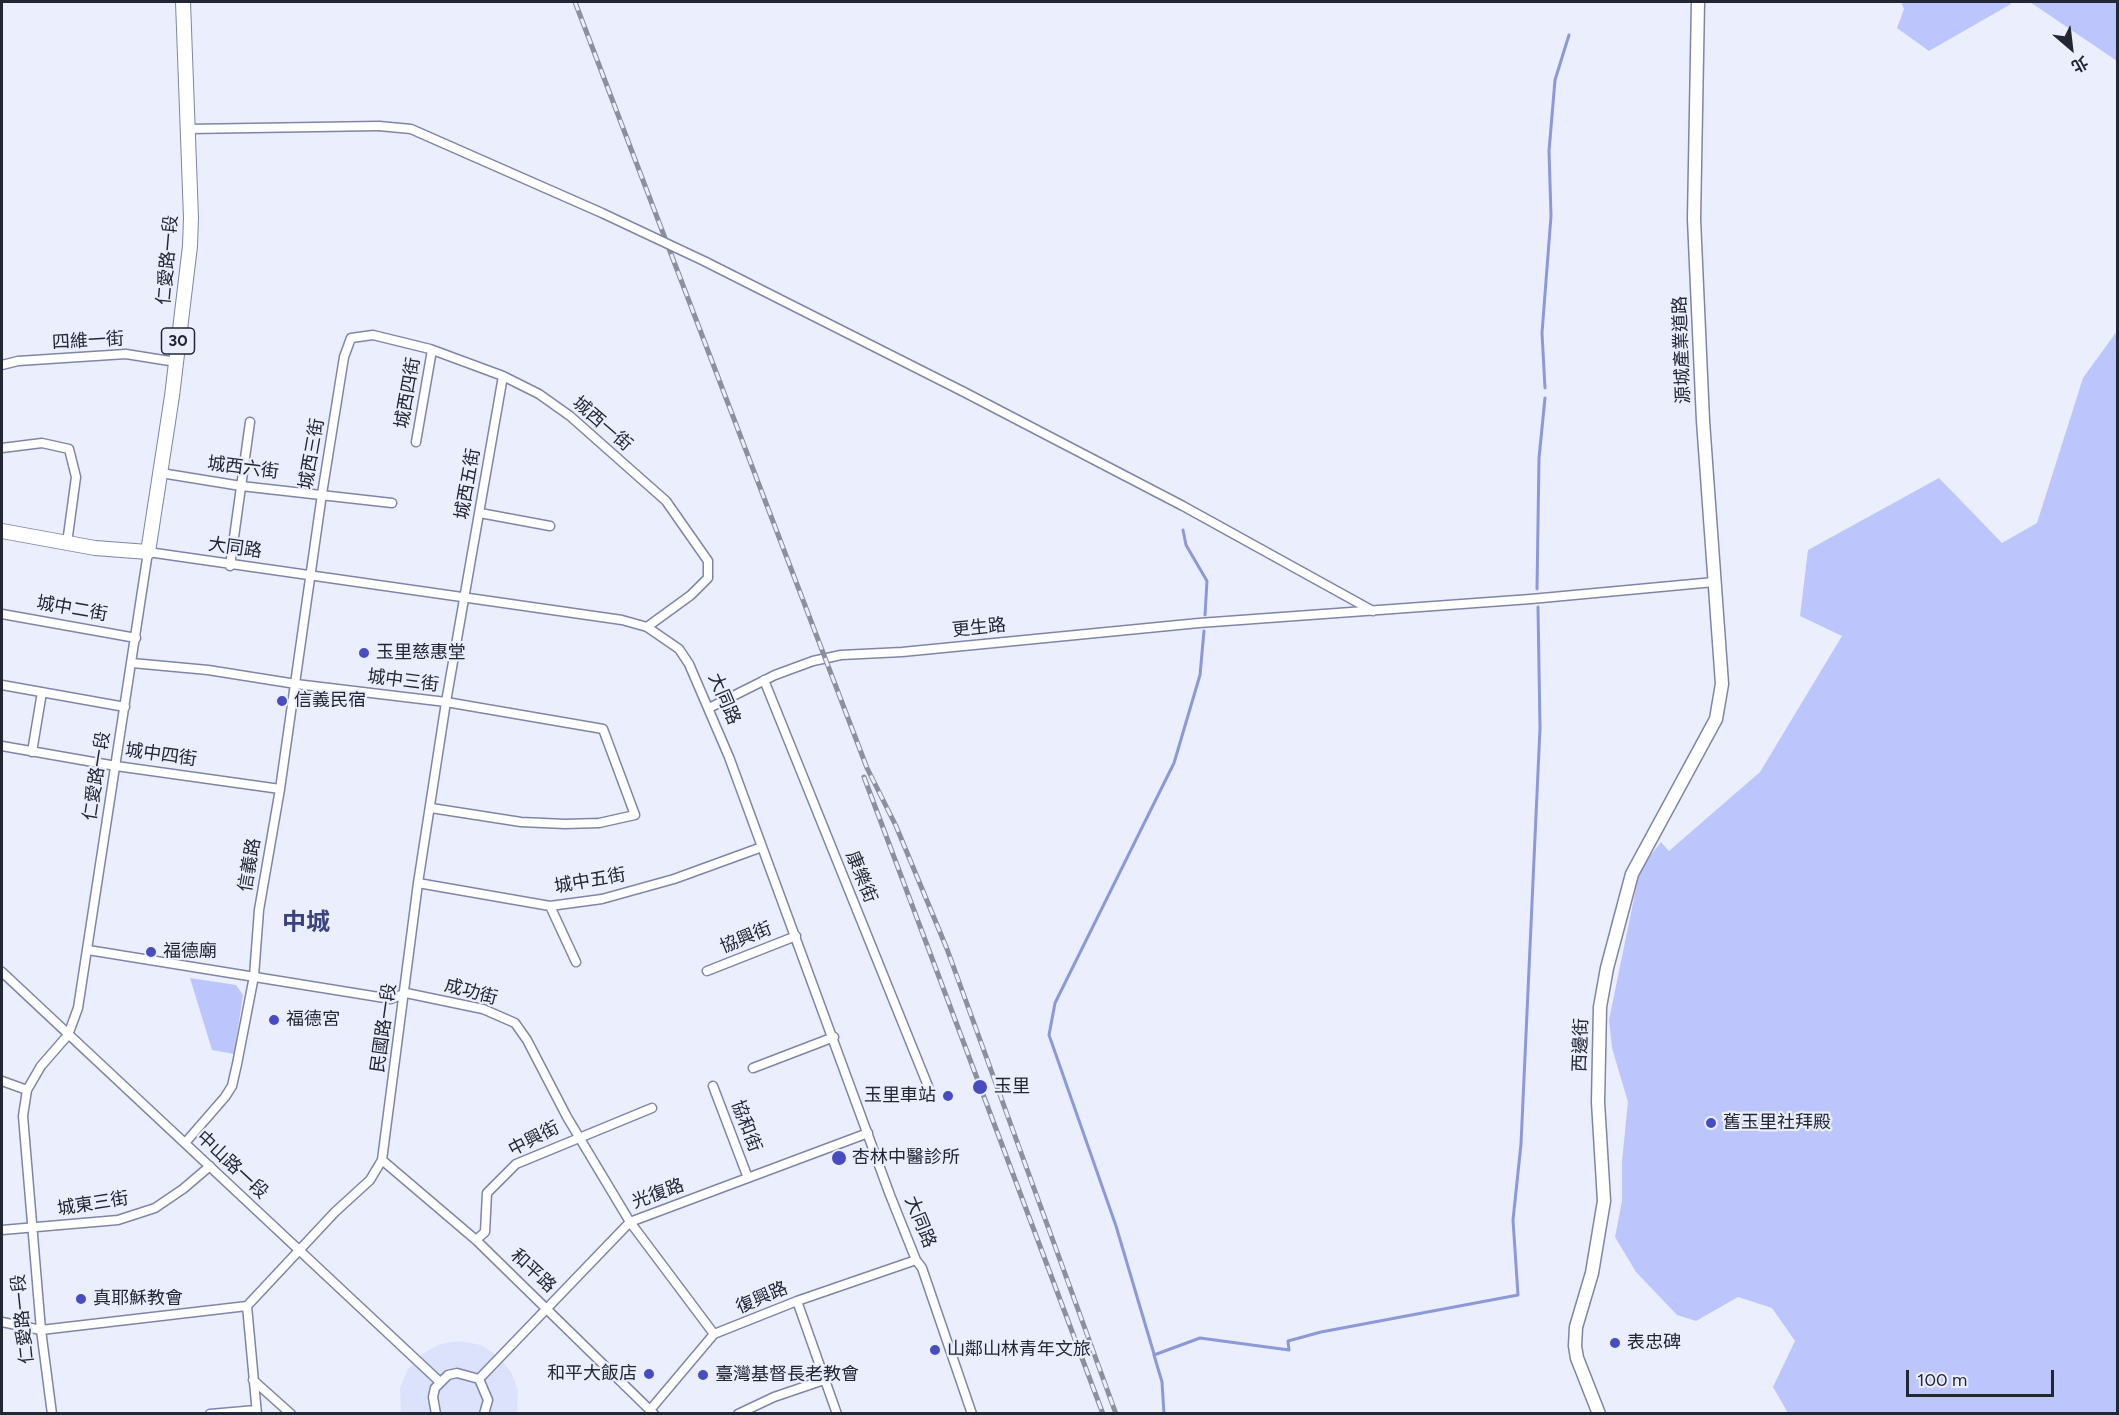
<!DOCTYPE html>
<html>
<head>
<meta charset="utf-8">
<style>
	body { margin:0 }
	#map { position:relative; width:2119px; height:1415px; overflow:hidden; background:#ebeefc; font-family:Figtree,"Noto Sans TC",sans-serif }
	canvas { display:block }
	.frame { position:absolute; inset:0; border:3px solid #232633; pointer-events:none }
	.north { position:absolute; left:2041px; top:18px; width:60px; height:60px; -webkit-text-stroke:4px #ebeefc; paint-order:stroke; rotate:152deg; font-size:16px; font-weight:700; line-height:24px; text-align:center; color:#232633 }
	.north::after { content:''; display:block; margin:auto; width:21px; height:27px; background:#232633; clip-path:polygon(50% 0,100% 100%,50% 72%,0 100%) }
	.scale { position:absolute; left:1906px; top:1370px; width:148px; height:27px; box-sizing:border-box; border:3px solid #232633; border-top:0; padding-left:8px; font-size:18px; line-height:21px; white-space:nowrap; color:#232633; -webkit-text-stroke:4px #ebeefc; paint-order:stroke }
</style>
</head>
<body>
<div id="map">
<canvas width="2119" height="1415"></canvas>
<div class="frame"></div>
<div class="north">北</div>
<div class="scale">100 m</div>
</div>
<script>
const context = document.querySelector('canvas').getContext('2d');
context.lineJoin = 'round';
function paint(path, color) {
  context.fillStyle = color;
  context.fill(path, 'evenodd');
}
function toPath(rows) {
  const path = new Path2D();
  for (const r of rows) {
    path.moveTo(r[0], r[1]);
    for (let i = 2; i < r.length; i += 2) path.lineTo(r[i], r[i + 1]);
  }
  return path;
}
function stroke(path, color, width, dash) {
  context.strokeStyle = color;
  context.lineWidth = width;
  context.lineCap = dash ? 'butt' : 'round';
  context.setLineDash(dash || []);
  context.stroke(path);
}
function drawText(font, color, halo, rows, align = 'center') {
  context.font = font + ' Figtree,"Noto Sans TC",sans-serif';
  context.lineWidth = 4.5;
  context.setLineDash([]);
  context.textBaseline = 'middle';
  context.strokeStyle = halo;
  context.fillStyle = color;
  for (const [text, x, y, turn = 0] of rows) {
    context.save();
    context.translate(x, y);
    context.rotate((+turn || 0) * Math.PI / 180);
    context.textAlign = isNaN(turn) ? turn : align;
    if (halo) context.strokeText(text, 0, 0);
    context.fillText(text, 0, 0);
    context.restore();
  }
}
const built = toPath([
	[460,1341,481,1345,498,1356,511,1372,518,1391,517,1413,401,1413,400,1388,408,1369,422,1354,440,1344]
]);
const green = toPath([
	[1901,2,2010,2,2011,4,1929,51,1897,28,1904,9],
	[2030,2,2117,2,2117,61],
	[2117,331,2117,1413,1788,1413,1773,1387,1795,1341,1772,1308,1738,1297,1696,1321,1677,1315,1636,1272,1615,1237,1622,1201,1622,1161,1628,1102,1612,1048,1609,1020,1640,869,1661,842,1669,851,1760,772,1842,636,1800,616,1808,550,1939,478,2002,543,2037,523,2083,378],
	[190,978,236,985,243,995,234,1054,212,1050]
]);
const stream = toPath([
	[1545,388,1542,333,1551,216,1549,151,1555,80,1569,35],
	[1183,530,1186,545,1207,581,1205,615],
	[1537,589,1539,458,1545,398],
	[1154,1354,1116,1226,1049,1035,1055,1003,1174,763,1200,675,1204,631],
	[1164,1414,1162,1382,1154,1355,1200,1338,1289,1350,1288,1341,1321,1332,1518,1295,1513,1220,1521,1144,1540,728,1538,607]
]);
const street = toPath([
	[188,129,379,126],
	[2,365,18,361,126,354,176,362],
	[962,391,1183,506,1373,611],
	[416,442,432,350],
	[2,448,42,443,69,449,76,477,67,543],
	[161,473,241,486,392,503],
	[480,513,550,526],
	[230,566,250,422],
	[2,614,136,638],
	[132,663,208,670,296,684,446,702,603,729,635,815,599,823,565,824,521,822,431,808],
	[764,680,928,1086],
	[2,685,125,707],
	[709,708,775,675,813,661,841,655,902,652,1199,623,1531,599,1714,582],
	[2,746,116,766,280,789],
	[32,752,42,692],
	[418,883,550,906,602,899,674,879,762,847],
	[550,906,576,962],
	[88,950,391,999,406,993,483,1009,515,1023,527,1040,567,1117,630,1222,714,1334],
	[707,971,796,936],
	[2,972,440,1382],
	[753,1068,834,1037],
	[2,1081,27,1090],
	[713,1086,748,1178],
	[185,1143,225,1097,232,1086,237,1064,254,976,259,910,280,789,322,494,344,357,351,338,373,335,430,349,503,376,539,394,570,416,666,501,708,561,708,578,691,595,647,627],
	[382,1160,476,1240,654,1414],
	[2,1230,118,1220,155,1208,183,1189,210,1166],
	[476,1240,485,1232,487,1193,516,1164,652,1108],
	[797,1301,837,1414],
	[2,1322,41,1330,247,1306],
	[479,1379,630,1222,868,1133],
	[253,1380,291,1414],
	[650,1410,714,1334,797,1301,916,1260],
	[52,1414,41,1330,23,1116,27,1090,41,1066,68,1035,78,1008,148,552,622,620,647,627,679,649,689,664,729,757,890,1195,916,1260,922,1268,972,1414],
	[210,1414,256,1410],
	[257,1414,247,1306,335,1212,370,1180,382,1160,418,883,446,702,503,376],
	[436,1414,433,1397,435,1388,448,1375,457,1373,479,1379,488,1400,484,1414],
	[738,1414,774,1397,824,1380]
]);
const secondary = toPath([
	[1599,1414,1577,1358,1575,1346,1576,1327,1592,1273,1604,1201,1598,1102,1600,1007,1607,968,1632,874,1716,719,1722,684,1703,421,1694,219,1698,2]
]);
const primary = toPath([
	[2,531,95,548,148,552,172,396,190,246,191,218,183,2]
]);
const rail = toPath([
	[575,2,867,768,896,826,947,949,1116,1414],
	[864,777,1103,1414]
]);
const streetBridge = toPath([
	[379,126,411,129,602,213,704,261,962,391]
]);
const markers = [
	[364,653,6,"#484cc1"],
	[282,701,6,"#484cc1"],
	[151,952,6,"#484cc1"],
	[274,1020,6,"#484cc1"],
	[980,1087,8,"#484cc1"],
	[948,1096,6,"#484cc1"],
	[1711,1123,6,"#484cc1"],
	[839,1158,8,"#484cc1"],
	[81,1299,6,"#484cc1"],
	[1615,1343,6,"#484cc1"],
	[935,1350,6,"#484cc1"],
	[649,1374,6,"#484cc1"],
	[703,1375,6,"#484cc1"]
];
const shields = [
	[178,341,33]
];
const shieldNames = [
	["30",178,341]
];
const streetNames = [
	["仁愛路一段",168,260,-85],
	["四維一街",88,341,-3],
	["源城產業道路",1682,350,-92],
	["城西四街",408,393,-80],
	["城西一街",602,424,41],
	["城西三街",312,454,-80],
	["城西六街",243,468,7],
	["城西五街",468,484,-80],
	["大同路",235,548,8],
	["城中二街",72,609,10],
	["更生路",979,628,-6],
	["城中三街",403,681,7],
	["大同路",724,699,67],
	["城中四街",161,755,8],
	["仁愛路一段",97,776,-81],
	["信義路",250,865,-80],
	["康樂街",861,877,68],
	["城中五街",590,881,-10],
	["協興街",746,938,-22],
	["成功街",471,992,15],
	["民國路一段",384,1028,-82],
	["西邊街",1581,1045,-88],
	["協和街",746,1126,69],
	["中興街",534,1139,-27],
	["中山路一段",232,1165,43],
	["光復路",658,1194,-20],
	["城東三街",93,1204,-9],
	["大同路",920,1222,68],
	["和平路",533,1271,43],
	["復興路",762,1298,-23],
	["仁愛路一段",23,1319,-96]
];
const poiNames = [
	["玉里慈惠堂",376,653],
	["信義民宿",294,701],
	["福德廟",163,952],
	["福德宮",286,1020],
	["玉里",994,1087],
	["玉里車站",936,1096,"right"],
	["舊玉里社拜殿",1723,1123],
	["杏林中醫診所",852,1158],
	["真耶穌教會",93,1299],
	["表忠碑",1627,1343],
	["山鄰山林青年文旅",947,1350],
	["和平大飯店",637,1374,"right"],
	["臺灣基督長老教會",715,1375]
];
const districtNames = [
	["中城",306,923]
];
paint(built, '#dce2fc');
paint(green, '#bcc6fc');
stroke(stream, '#8d98d8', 3);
stroke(street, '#7f85a6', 11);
stroke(secondary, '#7f85a6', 15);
stroke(primary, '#7f85a6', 16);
stroke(street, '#fff', 8);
stroke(secondary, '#fff', 12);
stroke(primary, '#fff', 14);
stroke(rail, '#8c8f9d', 5);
stroke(rail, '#ebeefc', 3, [9]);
stroke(streetBridge, '#7f85a6', 11, []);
stroke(streetBridge, '#fff', 8);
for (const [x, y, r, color] of markers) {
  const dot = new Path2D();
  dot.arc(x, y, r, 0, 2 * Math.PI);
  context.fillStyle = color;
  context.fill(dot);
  stroke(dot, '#ebeefc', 2);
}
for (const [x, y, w] of shields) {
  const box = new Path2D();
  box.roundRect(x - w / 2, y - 13, w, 26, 4.5);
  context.fillStyle = '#ebeefc';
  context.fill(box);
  stroke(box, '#232633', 1.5);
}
drawText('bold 16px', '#232633', null, shieldNames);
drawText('18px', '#232633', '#ebeefc', streetNames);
drawText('18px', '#232633', '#ebeefc', poiNames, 'left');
drawText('bold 24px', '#3b427e', '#ebeefc', districtNames);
</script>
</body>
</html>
